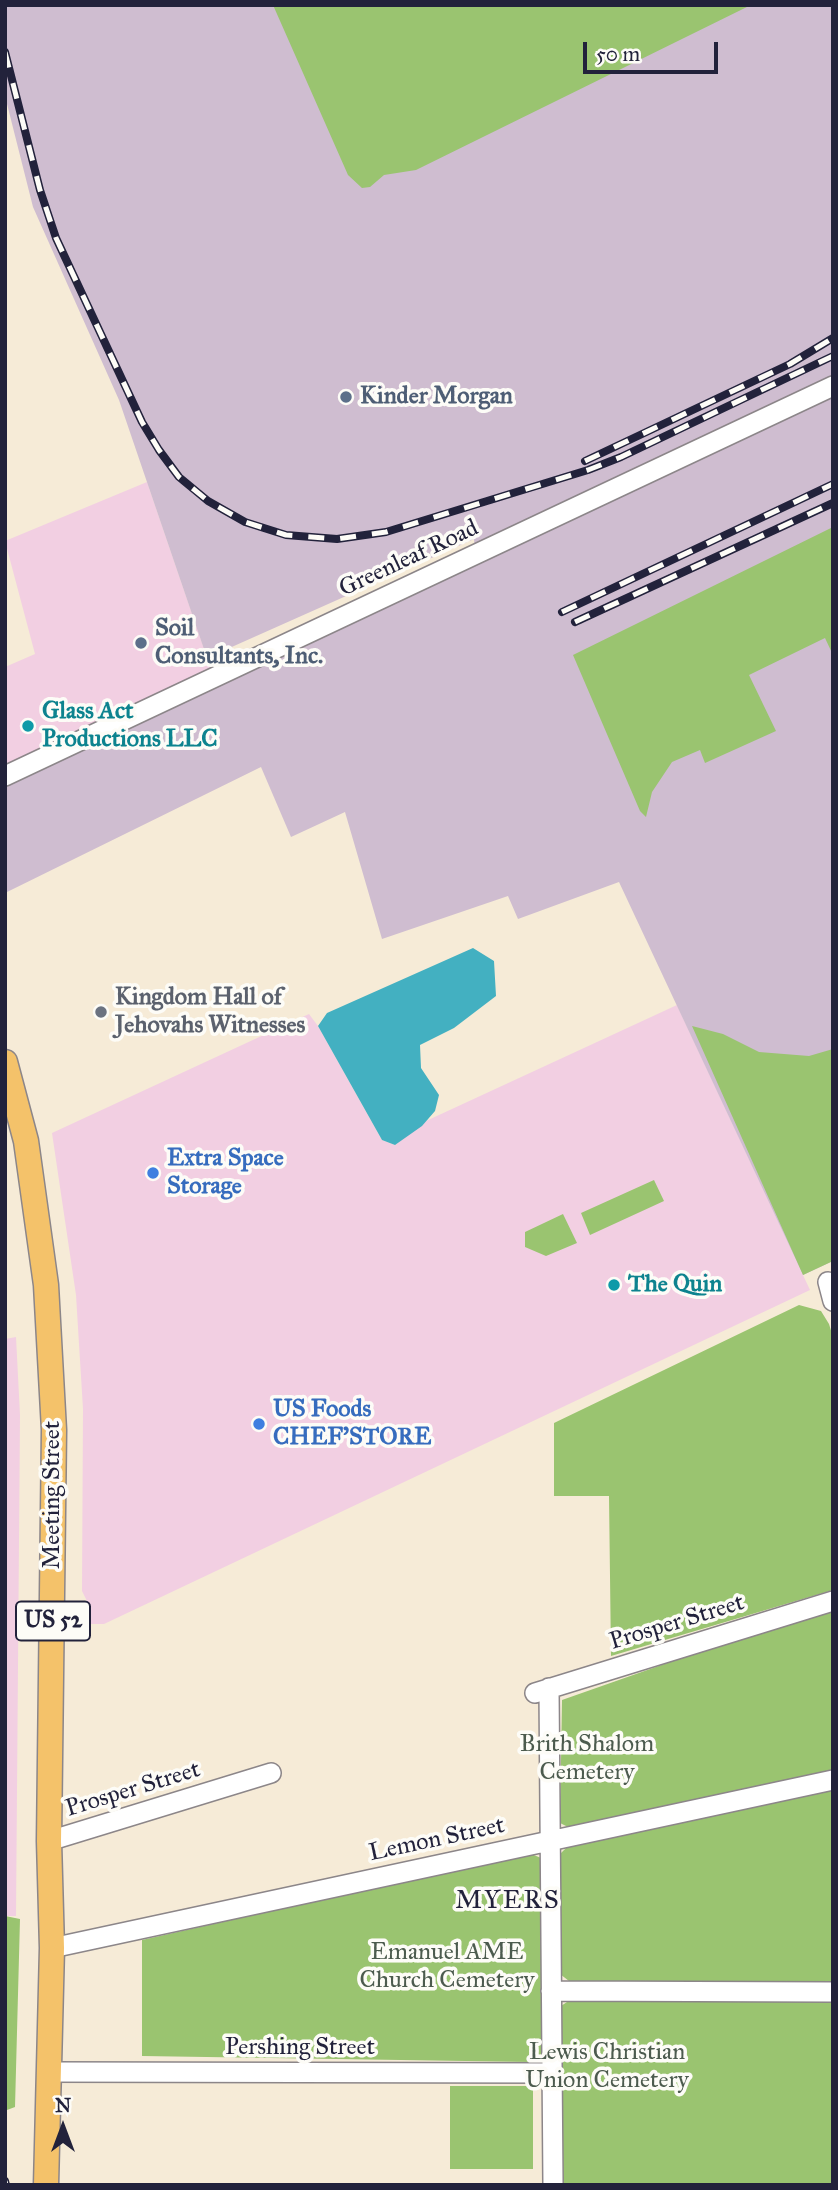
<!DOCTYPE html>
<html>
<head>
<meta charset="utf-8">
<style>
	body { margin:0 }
	#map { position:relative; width:838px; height:2190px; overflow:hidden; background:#f6ebd7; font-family:"IM FELL Great Primer",serif }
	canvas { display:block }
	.frame { position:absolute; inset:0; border:7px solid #22223b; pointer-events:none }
	.north { position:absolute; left:28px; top:2092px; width:70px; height:70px; -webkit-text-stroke:5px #fdfcf7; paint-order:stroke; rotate:0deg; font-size:19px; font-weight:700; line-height:28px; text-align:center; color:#22223b }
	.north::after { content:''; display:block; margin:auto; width:24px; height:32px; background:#22223b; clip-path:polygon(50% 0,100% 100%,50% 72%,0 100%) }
	.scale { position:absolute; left:583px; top:42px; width:135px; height:32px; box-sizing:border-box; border:4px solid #22223b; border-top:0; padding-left:9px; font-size:21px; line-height:24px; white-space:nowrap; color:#22223b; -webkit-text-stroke:5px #fdfcf7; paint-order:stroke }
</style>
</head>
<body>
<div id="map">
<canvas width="838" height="2190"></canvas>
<div class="frame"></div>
<div class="north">N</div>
<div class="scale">50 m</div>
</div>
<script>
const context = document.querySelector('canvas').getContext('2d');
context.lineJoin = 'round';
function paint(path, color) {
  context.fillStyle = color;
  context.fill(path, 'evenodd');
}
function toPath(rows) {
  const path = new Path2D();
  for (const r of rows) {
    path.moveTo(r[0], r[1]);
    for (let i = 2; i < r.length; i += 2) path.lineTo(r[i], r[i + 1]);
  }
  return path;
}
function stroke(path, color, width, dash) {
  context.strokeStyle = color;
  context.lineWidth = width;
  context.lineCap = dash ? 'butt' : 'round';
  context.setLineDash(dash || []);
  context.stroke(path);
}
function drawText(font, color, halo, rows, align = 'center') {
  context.font = font + ' "IM FELL Great Primer",serif';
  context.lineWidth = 7;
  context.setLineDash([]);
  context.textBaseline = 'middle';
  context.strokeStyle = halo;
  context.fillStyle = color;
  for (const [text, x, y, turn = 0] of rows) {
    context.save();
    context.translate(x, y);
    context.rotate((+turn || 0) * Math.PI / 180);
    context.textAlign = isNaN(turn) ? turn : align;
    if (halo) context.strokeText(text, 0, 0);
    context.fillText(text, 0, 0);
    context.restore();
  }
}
const built = toPath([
	[147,482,214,678,5,776,5,667,35,654,5,541],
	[677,1005,810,1290,104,1624,88,1624,88,1603,82,1591,83,1409,76,1295,52,1133,309,1014,318,1026,382,1140,395,1145,426,1121],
	[16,1337,20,1415,16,1916,5,1916,5,1339]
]);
const industrial = toPath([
	[5,5,833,5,833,1261,803,1275,619,882,518,919,508,896,382,939,345,812,291,837,261,767,5,893,5,776,476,562,474,539,207,658,119,400,33,207,5,96]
]);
const green = toPath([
	[273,5,751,5,416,170,384,175,370,187,362,188,348,175],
	[833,527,833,655,825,638,749,675,776,731,705,763,700,750,672,762,652,792,646,817,640,811,573,655],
	[692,1026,723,1034,759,1052,809,1056,833,1049,833,1261,803,1275],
	[654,1180,664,1201,590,1235,581,1213],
	[563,1214,577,1243,546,1256,525,1247,525,1232],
	[799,1305,821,1311,829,1324,833,1337,833,1590,611,1656,609,1496,554,1496,554,1423],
	[833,1609,833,1770,568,1827,560,1823,562,1700,747,1635],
	[833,1787,833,1983,569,1981,560,1974,559,1855,570,1844],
	[529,1853,541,1858,545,2051,530,2062,142,2056,142,1940],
	[5,1916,20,1919,15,2107,7,2110],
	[833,1999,833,2185,562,2185,561,2006,570,2000],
	[450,2086,533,2086,533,2169,450,2169]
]);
const water = toPath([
	[473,948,494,961,496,996,454,1028,420,1045,421,1068,439,1095,435,1111,422,1126,395,1145,382,1140,318,1026,327,1013]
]);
const minor = toPath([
	[5,776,833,386],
	[828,1282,833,1301],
	[549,1688,553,2185],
	[535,1693,833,1601],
	[49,1841,271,1773],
	[52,1948,833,1780],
	[551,1991,833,1992],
	[48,2072,553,2073]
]);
const major = toPath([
	[5,1062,26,1141,46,1285,54,1430,49,1841,52,1948,46,2185]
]);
const rail = toPath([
	[5,52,40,190,56,238,142,422,159,450,179,477,208,501,245,522,286,535,337,539,386,532,588,470,621,457,833,356],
	[585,461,790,364,833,338],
	[562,612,833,484],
	[575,622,833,503],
	[5,2181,6,2185]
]);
const markers = [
	[346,397,7,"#5c6f8a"],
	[141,643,7,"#5c6f8a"],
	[28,726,7,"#0f9aa8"],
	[101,1012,7,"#6b7280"],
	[153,1173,7,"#3f7fe0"],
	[614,1285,7,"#0f9aa8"],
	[259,1424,7,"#3f7fe0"]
];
const shields = [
	[53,1621,74]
];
const shieldNames = [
	["US 52",53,1621]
];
const serviceNames = [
	["Kinder Morgan",360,397],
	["Soil",155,629],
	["Consultants, Inc.",155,657]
];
const streetNames = [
	["Greenleaf Road",409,559,-25],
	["Meeting Street",53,1495,-90],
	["Prosper Street",677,1623,-17],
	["Prosper Street",133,1790,-17],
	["Lemon Street",437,1840,-12],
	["Pershing Street",300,2048]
];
const cultureNames = [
	["Glass Act",42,712],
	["Productions LLC",42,740],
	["The Quin",628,1285]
];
const worshipNames = [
	["Kingdom Hall of",115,998],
	["Jehovahs Witnesses",115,1026]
];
const shopNames = [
	["Extra Space",167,1159],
	["Storage",167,1187],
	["US Foods",273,1410],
	["CHEF'STORE",273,1438]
];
const parkNames = [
	["Brith Shalom",587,1745],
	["Cemetery",587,1773],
	["Emanuel AME",447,1953],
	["Church Cemetery",447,1981],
	["Lewis Christian",607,2053],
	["Union Cemetery",607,2081]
];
const neighbourhoodNames = [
	["MYERS",508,1902]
];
paint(built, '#f2cfe2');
paint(industrial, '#cfbdd0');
paint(green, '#9ac470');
paint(water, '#43b0c1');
stroke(minor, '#8c8689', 22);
stroke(major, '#8c8689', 27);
stroke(minor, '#fff', 19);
stroke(major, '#f4c26a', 24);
stroke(rail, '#22223b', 8);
stroke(rail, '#fdfcf7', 5, [16]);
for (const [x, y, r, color] of markers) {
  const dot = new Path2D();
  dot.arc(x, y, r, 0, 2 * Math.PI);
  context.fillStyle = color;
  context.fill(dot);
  stroke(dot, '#fdfcf7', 2.5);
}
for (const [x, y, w] of shields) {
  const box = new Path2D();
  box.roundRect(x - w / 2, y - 19.5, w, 39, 5);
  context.fillStyle = '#fdfcf7';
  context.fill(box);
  stroke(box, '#22223b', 2);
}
drawText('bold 23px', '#22223b', null, shieldNames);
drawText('bold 24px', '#4e5e75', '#fdfcf7', serviceNames, 'left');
drawText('24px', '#22223b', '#fdfcf7', streetNames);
drawText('bold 24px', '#0d838f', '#fdfcf7', cultureNames, 'left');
drawText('bold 24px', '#5b616d', '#fdfcf7', worshipNames, 'left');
drawText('bold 24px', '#366cbe', '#fdfcf7', shopNames, 'left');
drawText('24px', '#4c5b4e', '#fdfcf7', parkNames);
context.letterSpacing = '2px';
drawText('26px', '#22223b', '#fdfcf7', neighbourhoodNames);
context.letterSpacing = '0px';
</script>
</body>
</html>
